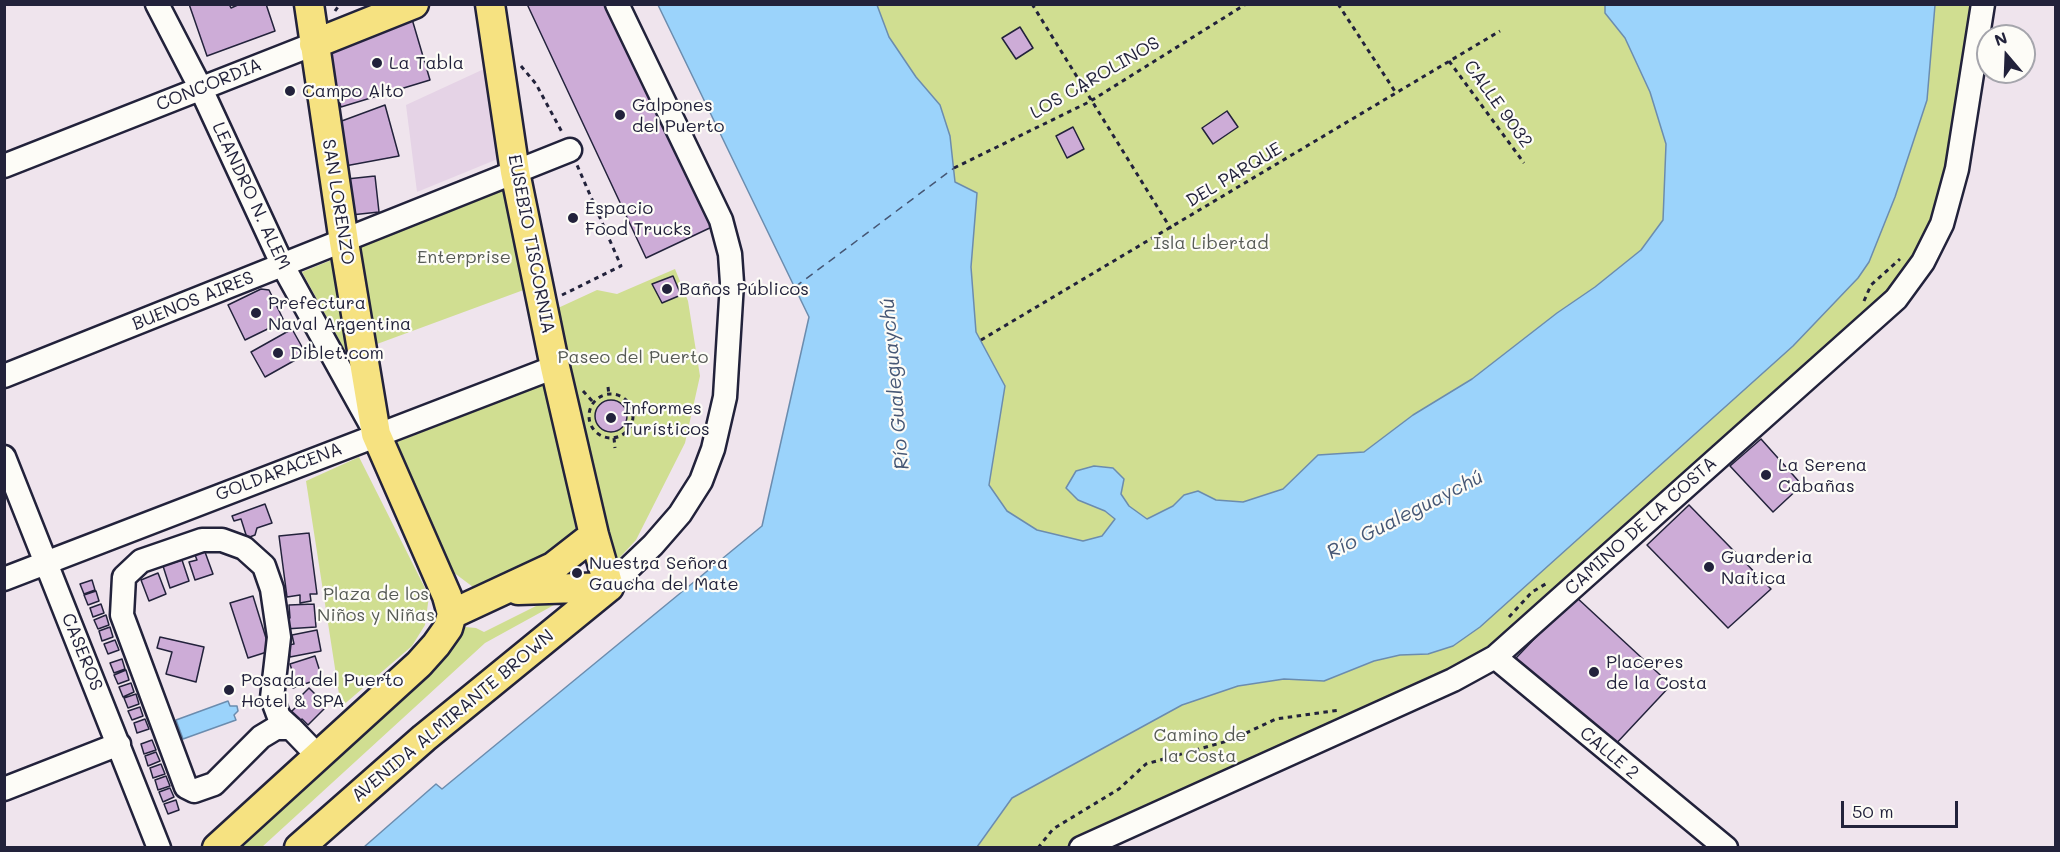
<!DOCTYPE html>
<html>
<head>
<meta charset="utf-8">
<style>
	body { margin:0 }
	#map { position:relative; width:2060px; height:852px; overflow:hidden; background:#efe4ed; font-family:Mali,sans-serif }
	canvas { display:block }
	.frame { position:absolute; inset:0; border:6px solid #22223b; pointer-events:none }
	.north { position:absolute; left:1976px; top:24px; width:60px; height:60px; box-sizing:border-box; background:#fdfcf7; border:2px solid #a5a5ac; border-radius:50%; rotate:341deg; font-size:16px; font-weight:700; line-height:24px; text-align:center; color:#22223b }
	.north::after { content:''; display:block; margin:auto; width:21px; height:27px; background:#22223b; clip-path:polygon(50% 0,100% 100%,50% 72%,0 100%) }
	.scale { position:absolute; left:1841px; top:801px; width:117px; height:27px; box-sizing:border-box; border:3px solid #22223b; border-top:0; padding-left:8px; font-size:18px; line-height:21px; white-space:nowrap; color:#22223b; -webkit-text-stroke:4px #fdfcf7; paint-order:stroke }
</style>
</head>
<body>
<div id="map">
<canvas width="2060" height="852"></canvas>
<div class="frame"></div>
<div class="north">N</div>
<div class="scale">50 m</div>
</div>
<script>
const context = document.querySelector('canvas').getContext('2d');
context.lineJoin = 'round';
function paint(path, color) {
  context.fillStyle = color;
  context.fill(path, 'evenodd');
}
function toPath(rows) {
  const path = new Path2D();
  for (const r of rows) {
    if (r.length === 3) {
      path.moveTo(r[0] + r[2], r[1]);
      path.arc(r[0], r[1], r[2], 0, 2 * Math.PI);
      continue;
    }
    path.moveTo(r[0], r[1]);
    for (let i = 2; i < r.length; i += 2) path.lineTo(r[i], r[i + 1]);
  }
  return path;
}
function stroke(path, color, width, dash) {
  context.strokeStyle = color;
  context.lineWidth = width;
  context.lineCap = dash ? 'butt' : 'round';
  context.setLineDash(dash || []);
  context.stroke(path);
}
function drawText(font, color, halo, rows, align = 'center') {
  context.font = font + ' Mali,sans-serif';
  context.lineWidth = 4.5;
  context.setLineDash([]);
  context.textBaseline = 'middle';
  context.strokeStyle = halo;
  context.fillStyle = color;
  for (const [text, x, y, turn = 0] of rows) {
    context.save();
    context.translate(x, y);
    context.rotate((+turn || 0) * Math.PI / 180);
    context.textAlign = isNaN(turn) ? turn : align;
    if (halo) context.strokeText(text, 0, 0);
    context.fillText(text, 0, 0);
    context.restore();
  }
}
const built = toPath([
	[484,69,505,156,417,192,406,105]
]);
const green = toPath([
	[877,5,1605,5,1605,13,1625,38,1650,92,1666,144,1663,220,1641,250,1595,287,1557,313,1472,379,1413,415,1364,452,1318,455,1283,489,1243,502,1216,500,1198,491,1184,495,1173,506,1147,519,1129,507,1121,494,1114,468,1094,466,1076,471,1078,500,1105,511,1116,519,1102,536,1083,541,1037,530,1007,511,989,485,1005,386,976,332,971,267,977,193,955,182,950,136,940,105,916,77,889,37],
	[1935,5,1983,5,1966,118,1923,262,1495,657,1081,847,977,848,1012,798,1182,705,1238,686,1284,679,1324,681,1375,661,1400,655,1428,654,1882,225,1895,197,1927,100],
	[495,188,512,193,529,288,377,344,360,246],
	[334,259,351,350,347,354,302,272],
	[675,269,688,301,700,376,685,443,636,540,612,566,558,308,597,290,617,294],
	[546,383,576,531,555,550,473,587,453,572,397,442],
	[359,457,429,596,425,625,412,646,341,707,306,481],
	[574,594,485,643,262,847,228,848,465,627,476,628,484,632,556,596]
]);
const water = toPath([
	[658,5,877,5,889,37,916,77,940,105,950,136,955,182,977,193,971,267,976,332,1005,386,989,485,1007,511,1037,530,1083,541,1102,536,1115,519,1105,511,1078,500,1066,488,1076,471,1094,466,1113,468,1124,479,1121,494,1129,506,1147,519,1173,506,1184,495,1198,491,1216,500,1243,502,1283,489,1318,455,1364,452,1413,415,1472,379,1557,313,1595,287,1641,250,1663,220,1666,144,1650,92,1625,38,1605,13,1605,5,1935,5,1927,100,1895,197,1869,262,1858,278,1793,346,1480,627,1453,646,1428,654,1400,655,1374,661,1324,681,1284,679,1238,686,1182,705,1012,798,977,847,364,847,436,784,442,789,762,526,809,317,658,5],
	[228,701,230,706,237,706,238,711,234,715,236,720,183,739,176,720,228,701]
]);
const ferry = toPath([
	[795,287,954,168]
]);
const building = toPath([
	[189,4,229,4,231,8,240,4,266,4,275,31,207,56,189,4],
	[527,4,606,4,714,226,646,258,527,4],
	[412,19,430,80,341,107,323,45,412,19],
	[1020,27,1033,48,1016,59,1002,38,1020,27],
	[385,105,399,156,345,166,339,122,385,105],
	[1227,111,1238,127,1213,144,1202,128,1227,111],
	[1073,127,1084,149,1067,158,1056,136,1073,127],
	[375,176,379,212,351,215,347,179,375,176],
	[673,276,681,295,662,303,652,284,673,276],
	[261,289,269,290,284,321,245,340,228,305,261,289],
	[292,329,306,354,265,377,251,352,292,329],
	[611,416,16],
	[1761,439,1802,485,1773,512,1730,466,1761,439],
	[265,504,272,523,257,528,255,535,247,538,241,519,234,521,232,516,265,504],
	[1689,505,1771,589,1728,628,1647,545,1689,505],
	[309,533,317,594,310,594,311,601,300,603,300,595,287,597,279,536,309,533],
	[205,552,213,574,195,580,189,562,197,560,195,555,205,552],
	[182,560,189,581,170,588,163,566,182,560],
	[158,573,166,594,149,601,141,580,158,573],
	[92,580,95,590,84,594,80,584,92,580],
	[96,591,99,601,88,605,84,595,96,591],
	[253,596,270,651,248,658,230,603,253,596],
	[1575,596,1671,685,1612,748,1516,658,1575,596],
	[101,604,104,613,93,617,90,608,101,604],
	[314,604,316,627,285,629,284,618,290,618,289,605,314,604],
	[106,615,109,625,98,629,94,620,106,615],
	[110,627,113,637,102,641,99,631,110,627],
	[317,630,321,651,290,657,288,645,294,644,292,635,317,630],
	[160,637,204,647,196,682,166,674,172,652,157,648,160,637],
	[115,640,119,650,108,654,104,644,115,640],
	[315,656,322,678,293,688,290,679,294,677,290,664,315,656],
	[122,659,125,669,114,673,110,663,122,659],
	[126,670,129,680,118,684,114,675,126,670],
	[131,683,134,692,123,697,119,687,131,683],
	[309,688,327,706,308,725,302,719,297,724,288,715,300,703,297,700,309,688],
	[136,694,139,704,128,708,124,698,136,694],
	[140,707,143,716,132,720,128,711,140,707],
	[145,719,149,729,137,733,134,723,145,719],
	[152,740,156,750,144,754,141,744,152,740],
	[156,752,160,761,148,766,145,756,156,752],
	[161,764,165,774,153,778,150,768,161,764],
	[166,776,170,786,158,790,155,780,166,776],
	[170,788,174,797,163,802,159,792,170,788],
	[176,800,179,810,168,814,164,804,176,800]
]);
const path = toPath([
	[1032,4,1171,229],
	[1338,4,1396,93],
	[335,11,340,4],
	[1449,61,1524,163],
	[521,66,536,84,563,134],
	[954,168,1089,102,1246,4],
	[562,295,621,266,577,165],
	[1864,301,1871,285,1900,259],
	[981,340,1500,31],
	[608,387,609,395],
	[583,391,594,403],
	[611,416,22],
	[633,414,640,413],
	[614,438,615,448],
	[1509,617,1532,592,1549,582],
	[1038,848,1053,829,1119,789,1146,764,1231,740,1276,719,1340,710]
]);
const minor = toPath([
	[157,4,201,89,283,266,370,423],
	[4,166,314,44],
	[4,376,570,150],
	[4,457,159,848],
	[4,579,555,367],
	[609,587,653,545,680,514,701,481,713,449,725,397,732,283,730,254,721,220,617,4],
	[1495,657,1726,848],
	[291,728,279,717,272,698,279,637,272,589,264,566,244,548,222,540,202,540,141,561,124,577,122,615,186,787,194,791,214,784,261,737,276,728,291,728,318,756],
	[4,789,119,744],
	[1081,848,1453,680,1495,657,1896,299,1923,262,1942,224,1957,169,1983,4]
]);
const major = toPath([
	[309,4,344,242,376,434,447,596,452,614],
	[490,4,515,172,555,367,594,535,609,587],
	[314,44,414,4],
	[518,590,609,587],
	[452,614,553,567,594,535],
	[217,848,419,664,436,645,448,628,452,614],
	[299,848,424,738,609,587]
]);
const markers = [
	[377,63,6,"#22223b"],
	[290,91,6,"#22223b"],
	[620,115,6,"#22223b"],
	[573,218,6,"#22223b"],
	[667,289,6,"#22223b"],
	[256,313,6,"#22223b"],
	[278,353,6,"#22223b"],
	[611,418,6,"#22223b"],
	[1766,475,6,"#22223b"],
	[1709,567,6,"#22223b"],
	[577,573,6,"#22223b"],
	[1594,672,6,"#22223b"],
	[229,690,6,"#22223b"]
];
const poiNames = [
	["La Tabla",389,63],
	["Campo Alto",302,91],
	["Galpones",632,105],
	["del Puerto",632,126],
	["Espacio",585,208],
	["Food Trucks",585,229],
	["Baños Públicos",679,289],
	["Prefectura",268,303],
	["Naval Argentina",268,324],
	["Diblet.com",290,353],
	["Informes",623,408],
	["Turísticos",623,429],
	["La Serena",1778,465],
	["Cabañas",1778,486],
	["Guarderia",1721,557],
	["Naitica",1721,578],
	["Nuestra Señora",589,563],
	["Gaucha del Mate",589,584],
	["Placeres",1606,662],
	["de la Costa",1606,683],
	["Posada del Puerto",241,680],
	["Hotel & SPA",241,701]
];
const streetNames = [
	["LOS CAROLINOS",1095,78,-30],
	["CONCORDIA",209,85,-22],
	["CALLE 9032",1498,104,54],
	["DEL PARQUE",1234,175,-31],
	["LEANDRO N. ALEM",251,196,65],
	["SAN LORENZO",338,202,81],
	["EUSEBIO TISCORNIA",531,244,79],
	["BUENOS AIRES",193,301,-22],
	["GOLDARACENA",279,472,-21],
	["CAMINO DE LA COSTA",1641,526,-42],
	["CASEROS",82,652,68],
	["AVENIDA ALMIRANTE BROWN",453,716,-40],
	["CALLE 2",1609,753,40]
];
const parkNames = [
	["Isla Libertad",1211,243],
	["Enterprise",464,257],
	["Paseo del Puerto",633,357],
	["Plaza de los",376,594],
	["Niños y Niñas",376,615],
	["Camino de",1200,735],
	["la Costa",1200,756]
];
const waterNames = [
	["Río Gualeguaychú",895,384,-95],
	["Río Gualeguaychú",1405,515,-27]
];
paint(built, '#e5d3e6');
paint(green, '#d0de91');
paint(water, '#9bd3fb');
stroke(water, '#6b8cae', 1.5);
stroke(ferry, '#465775', 1.5, [8, 6]);
paint(building, '#cdacd7');
stroke(building, '#22223b', 1.5);
stroke(minor, '#22223b', 27);
stroke(major, '#22223b', 33);
stroke(path, '#22223b', 3, [4.5, 4.5]);
stroke(minor, '#fdfcf7', 22);
stroke(major, '#f6e281', 28);
for (const [x, y, r, color] of markers) {
  const dot = new Path2D();
  dot.arc(x, y, r, 0, 2 * Math.PI);
  context.fillStyle = color;
  context.fill(dot);
  stroke(dot, '#fdfcf7', 2);
}
drawText('18px', '#22223b', '#fdfcf7', poiNames, 'left');
drawText('18px', '#22223b', '#fdfcf7', streetNames);
drawText('18px', '#565a55', '#fdfcf7', parkNames);
drawText('italic 20px', '#465775', '#fdfcf7', waterNames);
</script>
</body>
</html>
